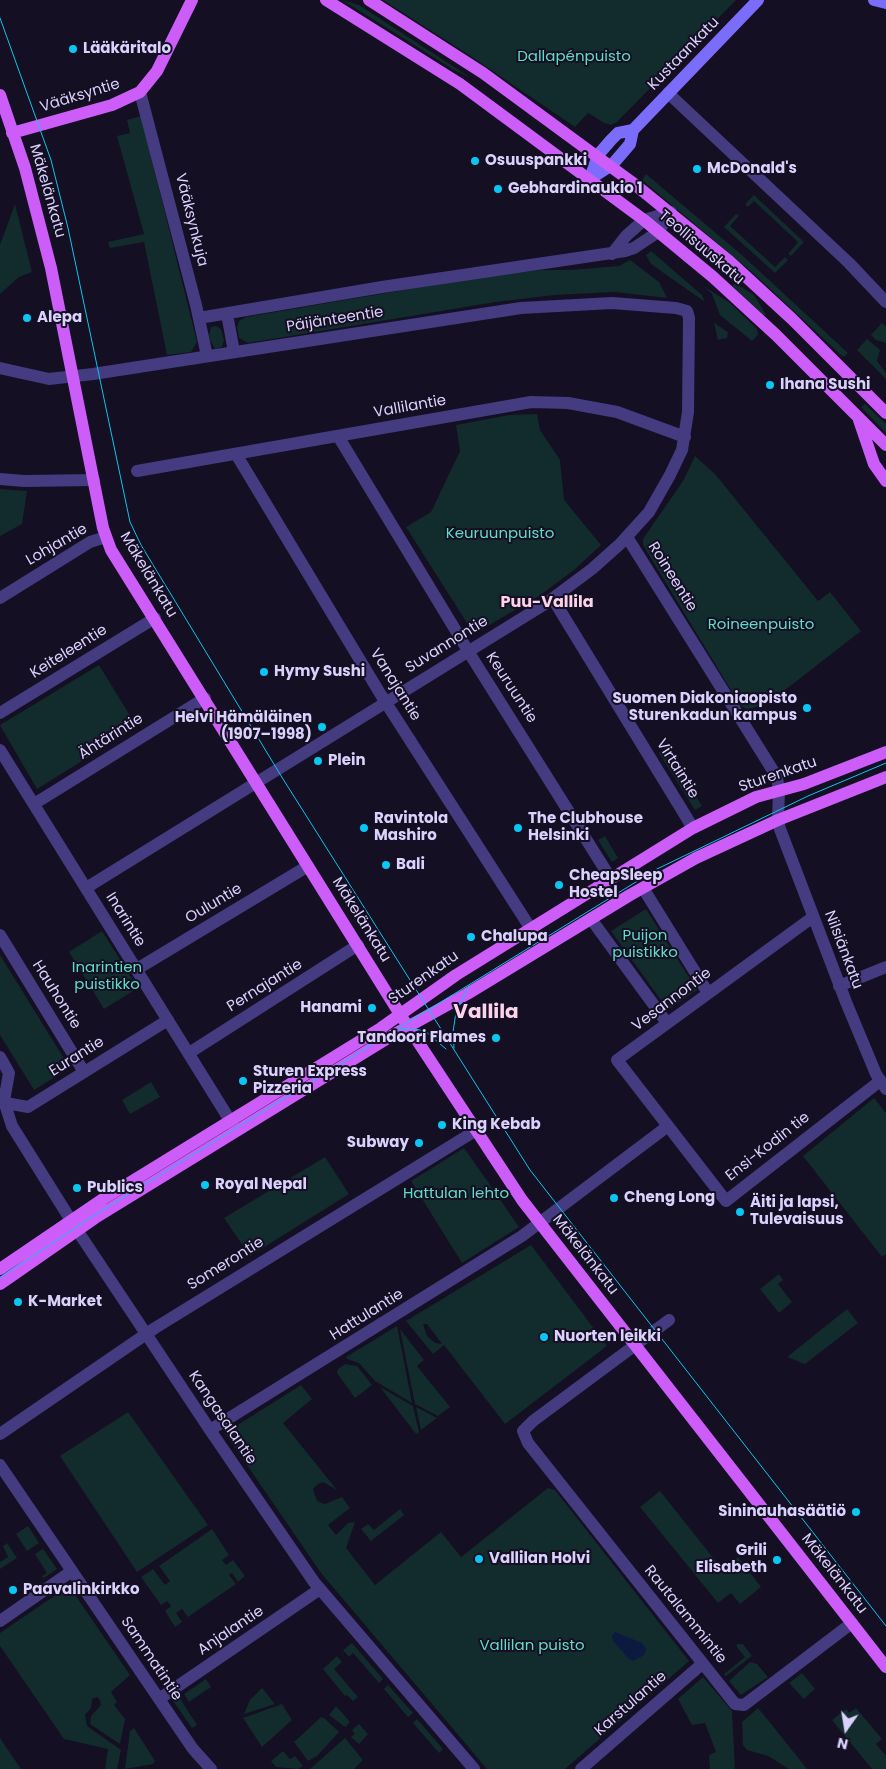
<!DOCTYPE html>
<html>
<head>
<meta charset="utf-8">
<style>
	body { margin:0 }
	#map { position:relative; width:886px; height:1769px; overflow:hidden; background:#140f22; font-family:Poppins,sans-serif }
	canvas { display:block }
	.north { position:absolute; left:821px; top:1704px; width:50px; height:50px; -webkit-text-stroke:4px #140f22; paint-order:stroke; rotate:193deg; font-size:14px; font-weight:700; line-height:20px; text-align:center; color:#dad1fd }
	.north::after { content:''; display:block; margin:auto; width:18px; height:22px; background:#dad1fd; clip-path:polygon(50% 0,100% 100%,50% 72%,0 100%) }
</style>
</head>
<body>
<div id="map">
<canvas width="886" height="1769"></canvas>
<div class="north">N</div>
</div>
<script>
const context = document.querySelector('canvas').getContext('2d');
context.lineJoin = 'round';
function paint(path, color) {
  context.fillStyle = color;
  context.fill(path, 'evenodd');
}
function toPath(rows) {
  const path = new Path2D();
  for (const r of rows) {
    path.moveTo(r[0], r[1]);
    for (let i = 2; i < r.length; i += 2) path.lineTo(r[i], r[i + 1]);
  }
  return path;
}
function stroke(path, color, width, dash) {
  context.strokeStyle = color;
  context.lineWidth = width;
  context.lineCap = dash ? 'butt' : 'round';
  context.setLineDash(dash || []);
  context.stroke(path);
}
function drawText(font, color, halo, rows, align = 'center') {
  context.font = font + ' Poppins,sans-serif';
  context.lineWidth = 4;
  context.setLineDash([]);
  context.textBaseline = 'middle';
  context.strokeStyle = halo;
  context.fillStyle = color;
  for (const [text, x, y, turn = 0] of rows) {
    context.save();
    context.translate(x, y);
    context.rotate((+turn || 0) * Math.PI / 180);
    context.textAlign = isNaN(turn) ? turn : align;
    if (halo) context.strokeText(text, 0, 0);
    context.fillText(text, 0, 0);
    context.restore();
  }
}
const green = toPath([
	[342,0,359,5,471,78,454,70],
	[383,0,736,0,617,122,611,125,604,123,588,113,575,127,469,55],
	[141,116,197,342,191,352,167,355,144,242,110,248,108,242,144,234,117,136,130,133,127,120],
	[646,174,743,256,848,353,844,357,841,355,752,272,642,180],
	[754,195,804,242,791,256,788,254,798,242,754,201,748,207,745,204],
	[15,204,32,272,19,277,0,294,0,245],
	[736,214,739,216,730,226,775,267,785,257,788,260,775,273,724,227],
	[651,251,702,295,705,302,651,264,646,255],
	[630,260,659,282,667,298,615,292,554,295,496,302,248,343,239,338,237,327,239,321,246,317,474,278,541,270,571,270,619,266],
	[735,283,754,295,766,315,763,315,732,286],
	[703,286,730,303,757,329,758,335,752,341,720,315,712,294],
	[714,323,728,332,727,338,718,340],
	[882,323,886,327,886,343,876,340,871,335],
	[216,326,221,329,224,340,222,347,215,349,210,340,209,335,211,327],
	[867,339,880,350,877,361,886,373,886,379,857,350],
	[865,404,886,424,886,433,861,407],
	[537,414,540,430,560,460,564,500,601,545,574,570,539,596,474,634,406,527,431,512,460,451,456,425,509,415],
	[695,456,715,474,818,601,830,592,861,631,767,704,752,708,746,709,740,705,643,545,643,539,683,481],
	[0,489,27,491,22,524,0,536],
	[99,665,137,727,37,789,0,725],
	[666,747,702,806,695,810,659,753],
	[605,836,618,858,612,862,598,840],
	[646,909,697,990,668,1010,611,931],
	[102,931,138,988,104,1009,69,952],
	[0,955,68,1065,68,1069,34,1090,0,1035],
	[151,1082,160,1097,130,1114,122,1100],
	[874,1098,886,1113,886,1254,882,1257,803,1156],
	[464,1148,493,1189,489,1192,495,1200,499,1198,519,1227,462,1263,411,1181],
	[325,1157,349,1194,250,1256,224,1218],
	[531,1245,607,1346,505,1424,444,1345,433,1354,406,1321],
	[423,1324,427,1324,442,1344,435,1343,427,1336],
	[779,1274,783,1280,778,1284,792,1302,779,1313,760,1289],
	[847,1309,858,1323,805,1364,787,1357],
	[397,1326,412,1403,375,1381,359,1363,347,1359,346,1357],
	[400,1329,424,1360,417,1366,450,1407,438,1416,415,1404],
	[345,1364,357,1366,372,1385,355,1398,337,1373,338,1369],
	[301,1385,312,1399,283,1423,337,1490,323,1482,318,1484,313,1489,317,1501,325,1504,342,1497,350,1508,328,1525,336,1535,348,1523,355,1522,346,1548,375,1585,441,1532,461,1557,548,1488,555,1490,689,1661,565,1769,487,1769,321,1573,225,1433],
	[380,1387,413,1406,419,1432,416,1434],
	[416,1407,437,1418,421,1430],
	[128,1412,208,1525,137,1572,60,1456],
	[660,1491,722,1569,738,1557,761,1587,740,1604,731,1593,718,1603,640,1507],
	[400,1509,404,1515,371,1541,361,1529,368,1524,374,1530],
	[28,1526,39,1543,27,1551,16,1534],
	[212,1529,229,1555,222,1560,226,1565,233,1560,245,1576,238,1582,232,1573,229,1575,236,1584,188,1617,182,1609,176,1613,182,1622,175,1627,165,1611,171,1606,167,1601,161,1605,141,1577,153,1569,165,1585,170,1581,159,1566],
	[7,1543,17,1558,0,1569,0,1562,8,1557,3,1546],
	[43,1549,57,1569,44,1578,42,1576,47,1573,35,1554],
	[69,1586,130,1675,111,1692,117,1702,114,1705,125,1719,120,1744,90,1724,91,1716,101,1705,100,1700,97,1697,92,1699,91,1708,85,1715,87,1726,121,1750,117,1769,105,1769,108,1749,64,1739,0,1646,0,1633],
	[352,1643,383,1679,379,1683,353,1653,349,1657,343,1650],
	[738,1644,743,1644,752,1656,726,1676,724,1674,745,1657,736,1646],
	[337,1656,342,1662,334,1669,358,1697,353,1701,347,1695,345,1696,323,1669],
	[750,1662,757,1664,768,1677,741,1695,729,1681],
	[802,1673,815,1689,804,1699,789,1683],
	[703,1677,732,1711,735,1769,710,1769,709,1755,716,1752,705,1723,692,1725,678,1699],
	[206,1679,211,1687,189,1702,184,1694],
	[388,1685,413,1713,408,1717,384,1689],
	[262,1688,275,1704,244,1714,250,1700],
	[179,1697,197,1725,192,1728,173,1701],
	[282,1704,292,1720,262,1747,243,1718],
	[336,1706,350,1722,345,1727,329,1715],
	[758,1708,772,1725,807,1769,789,1769,768,1756,747,1750,743,1745,742,1722],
	[856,1708,882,1739,876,1744,886,1756,886,1769,872,1769,832,1720,846,1709,849,1713],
	[321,1717,324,1718,339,1732,317,1756,308,1761,294,1742],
	[417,1719,443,1749,439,1753,413,1723],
	[359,1724,368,1734,359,1744,351,1737,355,1734,352,1730],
	[134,1728,155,1761,153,1764,125,1769,130,1731],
	[0,1738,6,1747,21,1769,0,1769],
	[345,1738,363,1760,354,1769,310,1769],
	[283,1751,290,1759,295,1756,303,1766,298,1769,276,1767,271,1761]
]);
const water = toPath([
	[615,1632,642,1643,646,1649,644,1655,633,1661,630,1660,613,1641,612,1636]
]);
const street = toPath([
	[140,92,196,305,207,356],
	[668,93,849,263,886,302],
	[612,254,626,236,644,220,671,212],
	[227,314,234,352],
	[199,318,382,287,625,251,634,248,658,232,671,212],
	[0,368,49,379,93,374,521,308,612,303,676,308,687,311,689,318,688,412,682,450,670,475,649,512,620,544,592,569,545,604,86,888],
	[338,436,473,659,611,879],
	[236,454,381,695,531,929],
	[137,471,531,402,568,403,617,412,685,437],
	[0,479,24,481,94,480],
	[627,537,777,777,779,791,778,820,780,829,846,1002,876,1074,886,1089],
	[0,598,90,542,106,537],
	[553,599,693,828],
	[0,713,155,618],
	[0,750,236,1130],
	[34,804,205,698],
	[643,888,708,993],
	[591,919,667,1023],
	[0,935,84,1072],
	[137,969,308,866],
	[839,986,886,967],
	[189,1053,358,945],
	[0,1057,9,1073,4,1101,12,1126,77,1230,210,1430,314,1582,474,1769],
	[0,1102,28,1107,168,1020],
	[668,1126,617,1060,813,917],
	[669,1320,533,1421,523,1431,528,1443,735,1704,744,1705,852,1623],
	[210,1430,522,1236,668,1126,726,1201,880,1081],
	[0,1434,155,1328,475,1131],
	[0,1465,193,1749,211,1769],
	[0,1621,72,1571],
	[159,1699,320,1589],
	[581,1769,702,1664]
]);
const secondary = toPath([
	[874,0,886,3],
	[590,179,612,165,630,144,633,130,758,0],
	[590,179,598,155,611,140,618,133,633,130]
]);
const primary = toPath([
	[326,0,460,84,644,220,713,277,776,335,886,445],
	[369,0,483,73,633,183,729,261,792,319,886,413],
	[0,95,25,168,51,268,103,528,111,550,403,1019,522,1200,886,1667],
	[12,133,112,105,140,92,157,71,192,0],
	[859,420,874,464,886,481],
	[0,1269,103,1199,381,1028,456,975,693,828,756,797,804,784,886,752],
	[0,1284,95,1218,393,1035,467,994,630,895,696,858,778,820,886,777]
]);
const tram = toPath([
	[0,18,51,160,68,228,130,522,141,545,283,779,530,1170,886,1626],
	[399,1030,409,1028,425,1031,446,1049],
	[454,1048,453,1032,456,1012,469,986],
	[0,1278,90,1218,657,869,808,796,886,763]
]);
const markers = [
	[73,49,5,"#09c7f2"],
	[475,161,5,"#09c7f2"],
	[697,169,5,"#09c7f2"],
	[498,189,5,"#09c7f2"],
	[27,318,5,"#09c7f2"],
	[770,385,5,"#09c7f2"],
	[264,672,5,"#09c7f2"],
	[807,708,5,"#09c7f2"],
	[322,727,5,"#09c7f2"],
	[318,761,5,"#09c7f2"],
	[364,828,5,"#09c7f2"],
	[518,828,5,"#09c7f2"],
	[386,865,5,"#09c7f2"],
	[559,885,5,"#09c7f2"],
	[471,937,5,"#09c7f2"],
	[372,1008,5,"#09c7f2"],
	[496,1038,5,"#09c7f2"],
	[243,1081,5,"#09c7f2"],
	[442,1125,5,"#09c7f2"],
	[419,1143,5,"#09c7f2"],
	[205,1185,5,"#09c7f2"],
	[77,1188,5,"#09c7f2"],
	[614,1198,5,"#09c7f2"],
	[740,1212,5,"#09c7f2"],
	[18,1302,5,"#09c7f2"],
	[544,1337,5,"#09c7f2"],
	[856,1512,5,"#09c7f2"],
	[479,1559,5,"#09c7f2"],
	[777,1560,5,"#09c7f2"],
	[13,1590,5,"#09c7f2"]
];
const poiNames = [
	["Lääkäritalo",83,49],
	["Osuuspankki",485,161],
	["McDonald's",707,169],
	["Gebhardinaukio 1",508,189],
	["Alepa",37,318],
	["Ihana Sushi",780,385],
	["Hymy Sushi",274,672],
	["Suomen Diakoniaopisto",797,699,"right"],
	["Sturenkadun kampus",797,716,"right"],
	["Helvi Hämäläinen",312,718,"right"],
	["(1907–1998)",312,735,"right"],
	["Plein",328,761],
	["Ravintola",374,819],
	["Mashiro",374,836],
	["The Clubhouse",528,819],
	["Helsinki",528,836],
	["Bali",396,865],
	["CheapSleep",569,876],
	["Hostel",569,893],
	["Chalupa",481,937],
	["Hanami",362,1008,"right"],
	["Tandoori Flames",486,1038,"right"],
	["Sturen Express",253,1072],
	["Pizzeria",253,1089],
	["King Kebab",452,1125],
	["Subway",409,1143,"right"],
	["Royal Nepal",215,1185],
	["Publics",87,1188],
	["Cheng Long",624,1198],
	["Äiti ja lapsi,",750,1203],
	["Tulevaisuus",750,1220],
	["K-Market",28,1302],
	["Nuorten leikki",554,1337],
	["Sininauhasäätiö",846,1512,"right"],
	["Grili",767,1551,"right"],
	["Elisabeth",767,1568,"right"],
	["Vallilan Holvi",489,1559],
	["Paavalinkirkko",23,1590]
];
const streetNames = [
	["Kustaankatu",684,54,-46],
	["Vääksyntie",80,96,-17],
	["Mäkelänkatu",47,191,74],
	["Vääksynkuja",191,220,76],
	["Teollisuuskatu",701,248,40],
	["Päijänteentie",335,320,-9],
	["Vallilantie",410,407,-10],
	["Lohjantie",57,545,-30],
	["Mäkelänkatu",148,575,59],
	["Roineentie",672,577,58],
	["Suvannontie",447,645,-32],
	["Keiteleentie",69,652,-32],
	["Vanajantie",395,685,58],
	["Keuruuntie",511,688,57],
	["Ähtärintie",111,737,-32],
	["Virtaintie",677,769,58],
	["Sturenkatu",778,775,-19],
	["Ouluntie",214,904,-31],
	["Inarintie",125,920,58],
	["Mäkelänkatu",361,920,58],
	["Nilsiänkatu",843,950,69],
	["Sturenkatu",424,978,-35],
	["Pernajantie",265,986,-32],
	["Hauhontie",56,995,58],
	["Vesannontie",672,1000,-37],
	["Eurantie",77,1057,-32],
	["Ensi-Kodin tie",768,1147,-38],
	["Mäkelänkatu",585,1255,52],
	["Somerontie",226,1264,-32],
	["Hattulantie",367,1315,-32],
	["Kangasalantie",222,1418,56],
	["Mäkelänkatu",834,1574,52],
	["Rautalammintie",685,1615,51],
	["Anjalantie",231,1631,-34],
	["Sammatintie",151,1659,56],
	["Karstulantie",631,1704,-41]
];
const parkNames = [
	["Dallapénpuisto",574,57],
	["Keuruunpuisto",500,534],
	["Roineenpuisto",761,625],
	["Puijon",645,936],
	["puistikko",645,953],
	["Inarintien",107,968],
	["puistikko",107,985],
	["Hattulan lehto",456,1194],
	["Vallilan puisto",532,1646]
];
const neighbourhoodNames = [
	["Puu-Vallila",547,603]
];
const districtNames = [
	["Vallila",486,1013]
];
paint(green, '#122b2c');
paint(water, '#0b1a3e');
stroke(street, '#443b80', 12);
stroke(secondary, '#7c6cfa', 12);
stroke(primary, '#cc5df9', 12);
stroke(tram, '#09c7f2', 1);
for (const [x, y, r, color] of markers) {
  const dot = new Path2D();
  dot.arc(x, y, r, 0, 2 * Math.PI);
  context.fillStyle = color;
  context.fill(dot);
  stroke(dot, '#140f22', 2);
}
drawText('bold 15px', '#dad1fd', '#140f22', poiNames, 'left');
drawText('15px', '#dad1fd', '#140f22', streetNames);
drawText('15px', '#60dbc6', '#140f22', parkNames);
drawText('bold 16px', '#fdd3eb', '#140f22', neighbourhoodNames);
drawText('bold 20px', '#fdd3eb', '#140f22', districtNames);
</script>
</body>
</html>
